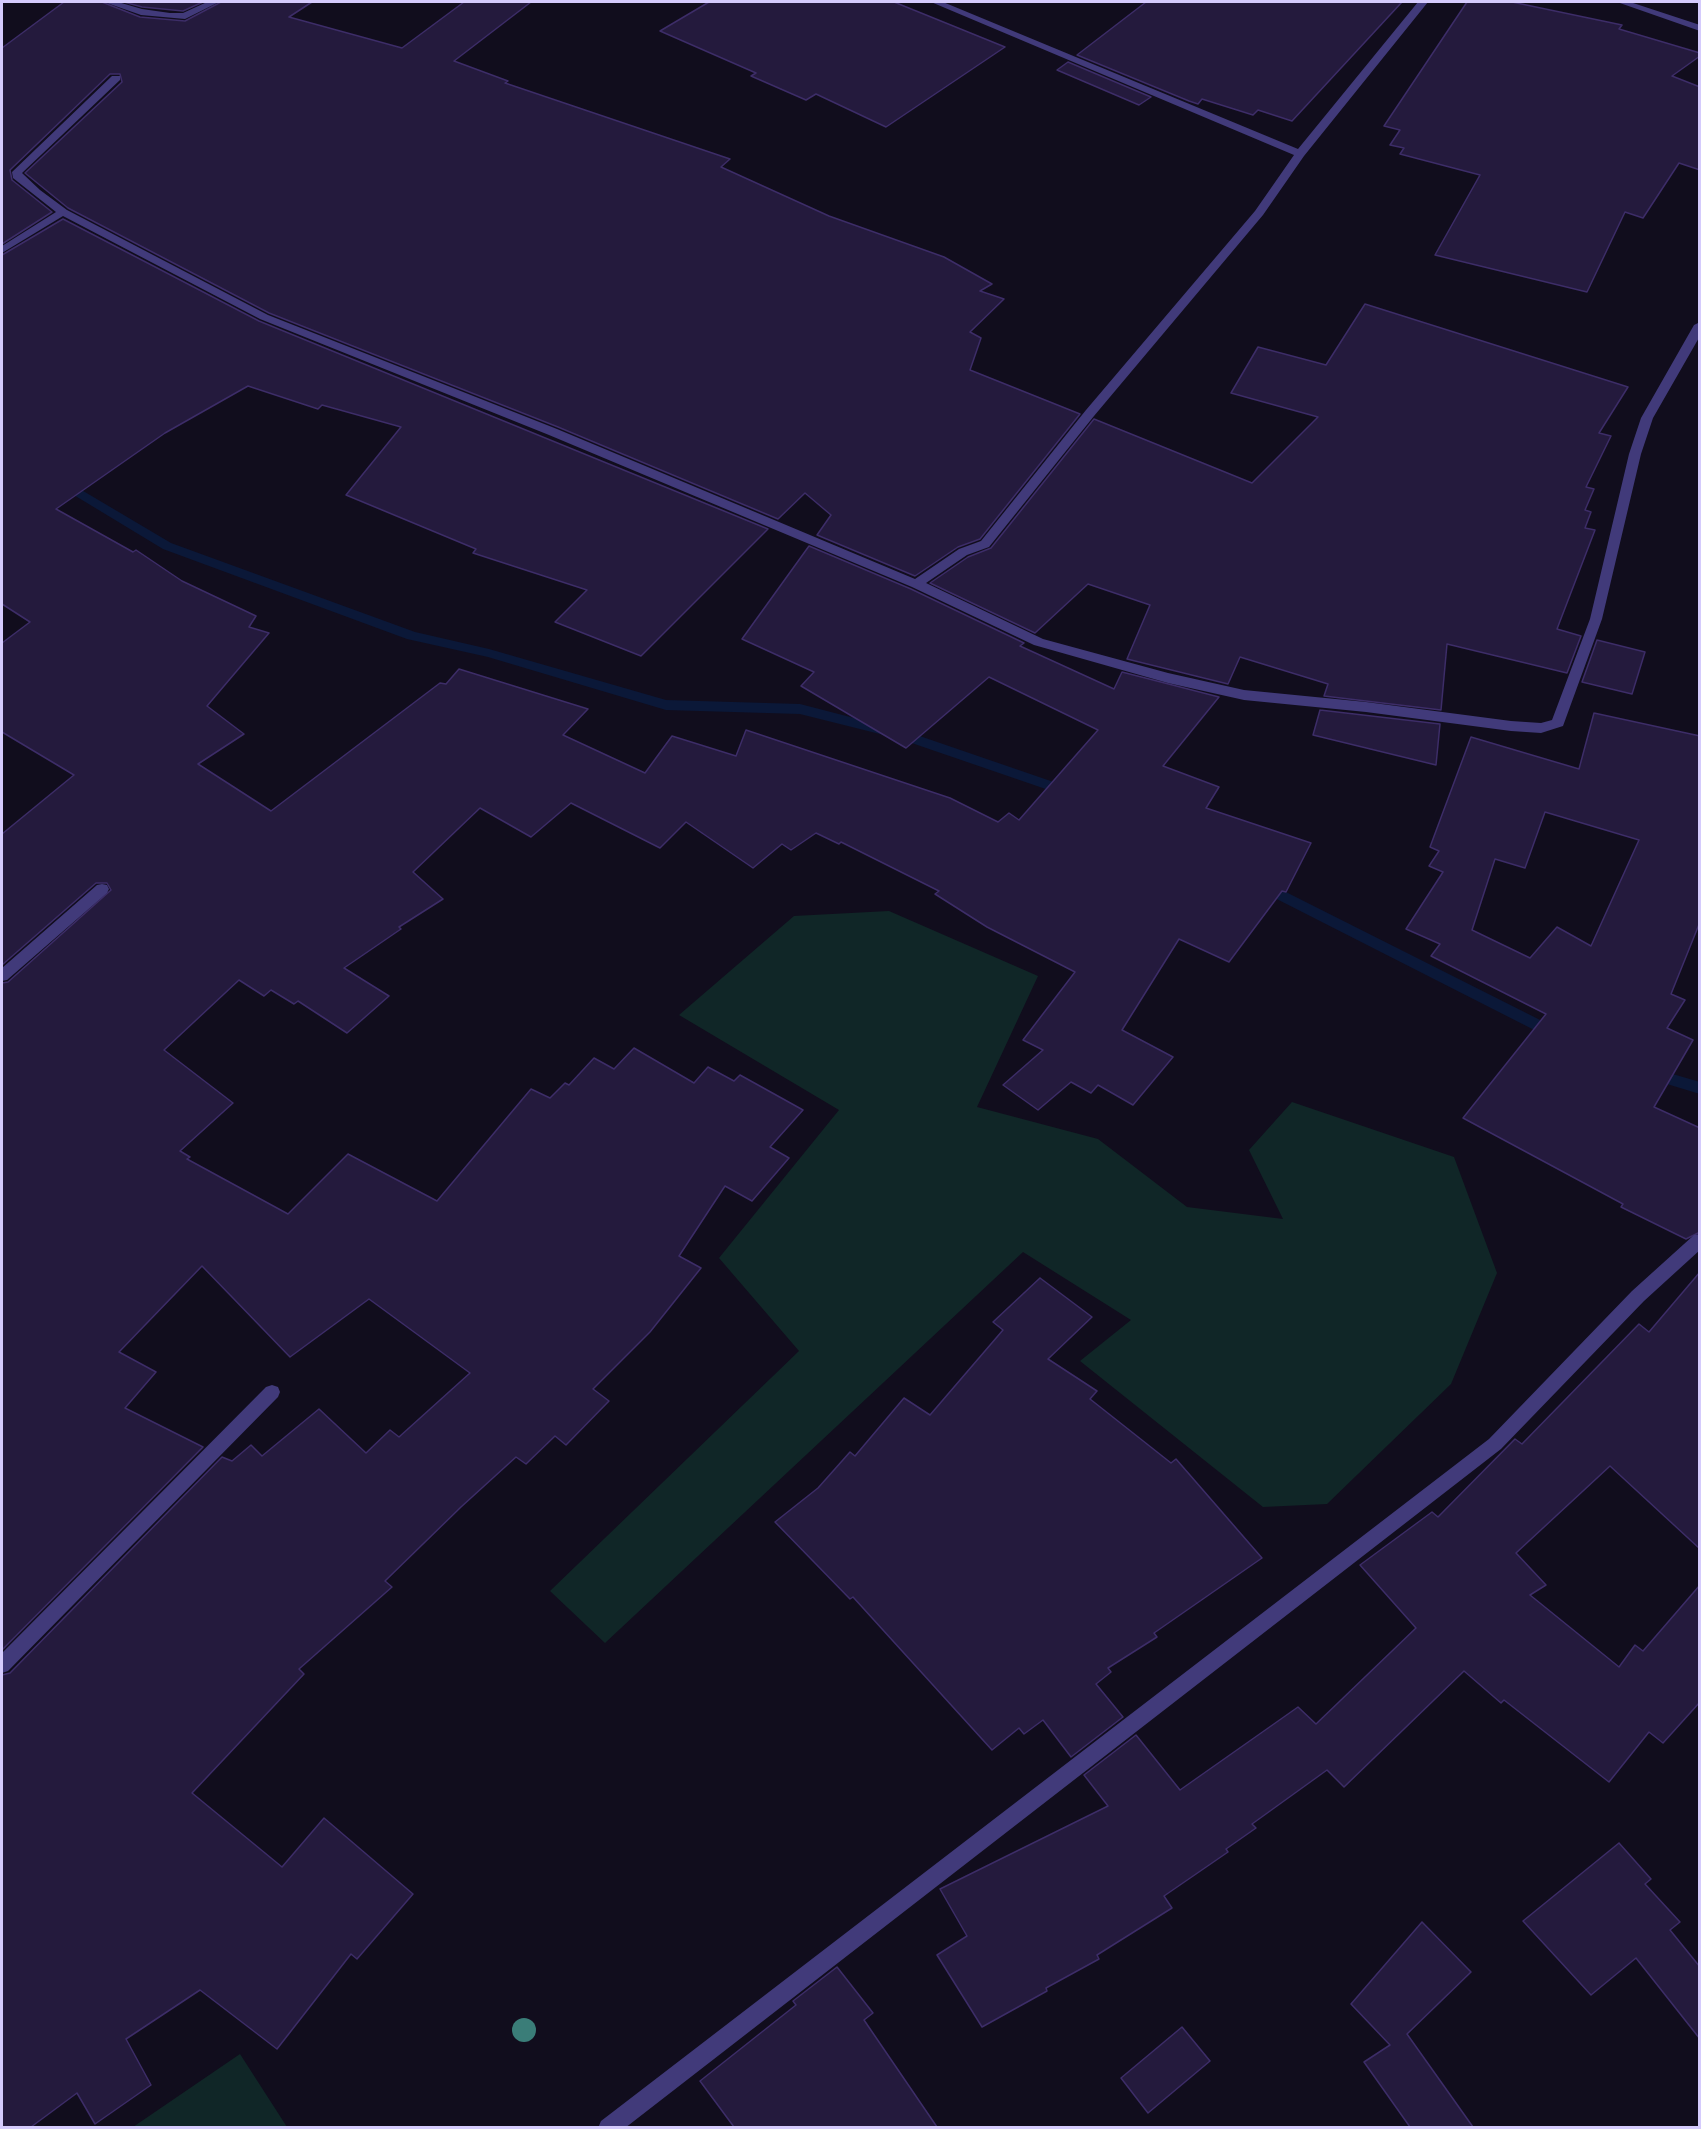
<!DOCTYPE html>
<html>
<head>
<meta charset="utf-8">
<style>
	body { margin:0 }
	#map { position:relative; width:1701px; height:2129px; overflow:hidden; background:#110d1d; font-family:Barlow,sans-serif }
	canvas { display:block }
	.frame { position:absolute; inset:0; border:3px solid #d5cbfd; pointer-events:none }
</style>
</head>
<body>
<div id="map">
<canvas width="1701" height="2129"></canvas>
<div class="frame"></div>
</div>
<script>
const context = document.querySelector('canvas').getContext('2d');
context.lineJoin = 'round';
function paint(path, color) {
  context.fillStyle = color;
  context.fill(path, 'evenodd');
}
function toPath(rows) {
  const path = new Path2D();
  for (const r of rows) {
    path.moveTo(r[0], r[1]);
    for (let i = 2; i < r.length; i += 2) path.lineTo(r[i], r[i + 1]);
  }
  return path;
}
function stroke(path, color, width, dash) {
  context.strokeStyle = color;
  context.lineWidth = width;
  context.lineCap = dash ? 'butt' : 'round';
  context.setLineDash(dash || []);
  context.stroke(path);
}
const green = toPath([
	[889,911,1038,976,977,1107,1098,1139,1187,1207,1283,1219,1249,1150,1292,1102,1454,1157,1497,1273,1451,1384,1327,1504,1263,1507,1080,1361,1131,1320,1023,1252,605,1643,550,1591,799,1351,719,1258,839,1110,679,1015,794,916],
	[240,2054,287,2127,133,2127]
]);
const stream = toPath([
	[63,479,171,543,415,632,489,649,666,700,800,704,908,732,1074,789,1076,792,1069,797,900,739,800,714,666,710,488,657,407,639,163,549,59,486,57,483,63,479],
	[1264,881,1560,1030,1562,1034,1560,1038,1550,1038,1259,890,1257,886,1264,881],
	[1652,1068,1700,1082,1700,1094,1647,1078,1644,1074,1647,1070,1652,1068]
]);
const building = toPath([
	[64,2,102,2,140,17,185,21,221,2,312,2,289,17,402,48,464,2,531,2,454,61,508,81,505,83,730,159,721,167,829,216,944,257,992,284,980,291,1004,299,970,332,981,338,970,370,1080,414,980,539,958,547,915,576,817,535,831,515,805,493,778,519,558,427,269,313,68,208,25,173,122,82,120,74,110,74,10,170,12,180,52,212,2,244,2,48,64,2],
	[124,2,203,2,183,11,142,7,124,2],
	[709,2,894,2,1005,47,886,127,816,94,806,100,751,76,756,73,660,31,709,2],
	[1146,2,1402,2,1292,121,1258,110,1253,115,1202,99,1198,104,1189,101,1077,55,1146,2],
	[1467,2,1512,2,1622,25,1619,29,1700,53,1700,56,1672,76,1700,87,1700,170,1679,163,1643,218,1625,212,1587,292,1435,255,1480,175,1400,154,1404,148,1390,145,1400,130,1384,126,1467,2],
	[1068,62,1151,97,1139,105,1057,70,1068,62],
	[63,219,259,321,768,529,641,656,555,622,587,590,473,553,476,549,346,495,401,427,322,405,318,409,248,386,165,433,56,509,133,552,136,550,182,581,256,616,249,627,269,633,207,706,244,734,198,764,271,811,440,683,446,684,459,669,588,709,563,735,645,773,672,736,736,756,746,730,950,798,998,822,1009,813,1019,820,1098,730,989,677,906,748,801,686,814,672,742,639,809,546,911,589,1024,643,1020,646,1114,689,1122,672,1219,697,1163,766,1219,787,1206,808,1311,843,1286,892,1282,891,1229,962,1179,939,1122,1030,1173,1057,1133,1105,1098,1085,1091,1093,1071,1082,1038,1110,1003,1085,1043,1050,1023,1040,1075,972,987,927,935,894,939,891,841,842,839,844,816,833,791,850,782,844,753,868,686,822,660,848,571,803,531,837,480,808,413,872,443,899,399,927,401,929,344,968,389,996,347,1033,298,1001,294,1004,271,990,264,996,239,980,164,1050,233,1103,180,1151,190,1157,187,1159,288,1214,348,1154,437,1201,531,1089,550,1098,565,1083,569,1085,594,1058,614,1069,634,1048,694,1083,708,1067,734,1081,740,1075,803,1110,770,1147,789,1158,752,1201,725,1186,679,1256,701,1268,650,1332,593,1389,609,1401,566,1445,555,1436,526,1464,516,1457,461,1507,385,1581,392,1587,299,1669,304,1674,192,1793,282,1867,324,1818,413,1894,357,1959,351,1954,277,2049,200,1990,126,2039,151,2085,95,2124,77,2093,31,2127,2,2127,2,1675,10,1673,222,1457,232,1461,251,1445,262,1456,319,1409,366,1453,390,1430,399,1437,470,1373,369,1299,290,1357,202,1266,119,1352,156,1372,125,1408,203,1447,2,1650,2,983,8,982,111,890,107,883,96,883,2,965,2,834,74,775,2,732,2,643,30,622,2,604,2,255,63,219],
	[1365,304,1628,387,1599,433,1611,436,1586,487,1594,489,1585,510,1591,512,1585,528,1595,530,1557,629,1581,636,1567,673,1447,644,1441,710,1324,696,1328,684,1240,657,1228,684,1127,659,1150,605,1088,584,1035,633,930,583,968,557,991,548,1094,419,1252,483,1318,417,1231,393,1258,347,1326,365,1365,304],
	[1597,640,1645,652,1632,694,1582,682,1597,640],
	[1320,710,1440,724,1436,765,1313,735,1320,710],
	[1594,713,1700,736,1700,922,1671,994,1685,1000,1667,1028,1693,1040,1654,1107,1700,1128,1700,1232,1686,1239,1621,1207,1623,1204,1463,1118,1546,1014,1431,956,1440,944,1406,929,1443,872,1429,866,1439,851,1430,847,1471,737,1579,769,1594,713],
	[1545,812,1639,840,1591,946,1557,927,1530,958,1472,930,1495,859,1525,868,1545,812],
	[1700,1272,1700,1549,1610,1466,1516,1553,1546,1585,1530,1595,1619,1667,1635,1645,1643,1651,1700,1585,1700,1702,1663,1743,1649,1732,1609,1782,1504,1700,1501,1703,1464,1671,1344,1787,1327,1770,1252,1824,1256,1828,1226,1849,1228,1852,1164,1896,1172,1908,1097,1955,1099,1959,1046,1988,1047,1991,982,2027,937,1955,967,1936,940,1889,1108,1806,1084,1775,1136,1735,1180,1790,1298,1707,1316,1724,1416,1628,1360,1565,1432,1512,1438,1517,1515,1439,1522,1444,1639,1324,1649,1332,1700,1272],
	[1040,1278,1092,1317,1048,1359,1097,1391,1090,1399,1171,1463,1176,1459,1262,1558,1154,1633,1157,1637,1108,1668,1111,1672,1096,1684,1123,1717,1071,1757,1043,1720,1024,1734,1019,1728,992,1750,853,1597,850,1599,775,1522,818,1488,850,1452,855,1456,904,1398,930,1415,1003,1330,993,1322,1040,1278],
	[1619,1843,1651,1879,1645,1884,1680,1922,1670,1930,1700,1967,1700,2039,1636,1958,1591,1995,1523,1921,1619,1843],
	[1422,1922,1471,1972,1407,2034,1473,2127,1410,2127,1364,2062,1390,2045,1351,2004,1422,1922],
	[837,1967,873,2013,864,2020,937,2127,734,2127,700,2081,796,2005,793,2001,837,1967],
	[1182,2027,1210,2061,1148,2113,1121,2078,1182,2027]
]);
const minor = toPath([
	[104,2,118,2,142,9,170,13,183,13,207,2,219,2,185,19,141,15,104,2],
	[931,2,943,2,1298,149,1418,2,1428,2,1304,156,1263,215,1094,416,989,547,967,555,926,583,1043,639,1168,673,1244,690,1366,702,1511,721,1541,723,1552,720,1590,619,1629,454,1641,418,1694,325,1700,322,1700,336,1653,418,1641,454,1602,619,1563,726,1541,733,1511,731,1366,712,1244,700,1168,683,1034,645,912,587,549,435,260,319,63,216,2,253,2,246,56,212,13,178,12,172,112,76,120,76,120,80,22,173,40,190,67,210,268,315,557,429,915,579,959,549,981,541,1086,410,1255,211,1294,155,931,2],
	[1617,2,1630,2,1700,25,1700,31,1617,2],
	[102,884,107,885,109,889,107,893,7,980,2,981,2,968,97,885,102,884],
	[1700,1234,1700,1250,1644,1301,1501,1449,625,2128,598,2128,601,2121,1489,1439,1632,1291,1694,1235,1700,1234],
	[272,1385,278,1387,280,1392,278,1397,8,1671,2,1673,2,1653,266,1387,272,1385]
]);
const trees = [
	[524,2030]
];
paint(green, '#102627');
paint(stream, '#0b1838');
paint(building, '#241a3d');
stroke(building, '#3d2d68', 1.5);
paint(minor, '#413a7a');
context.fillStyle = '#3a7d78';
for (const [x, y] of trees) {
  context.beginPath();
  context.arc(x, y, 12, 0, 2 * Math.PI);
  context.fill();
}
</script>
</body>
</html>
